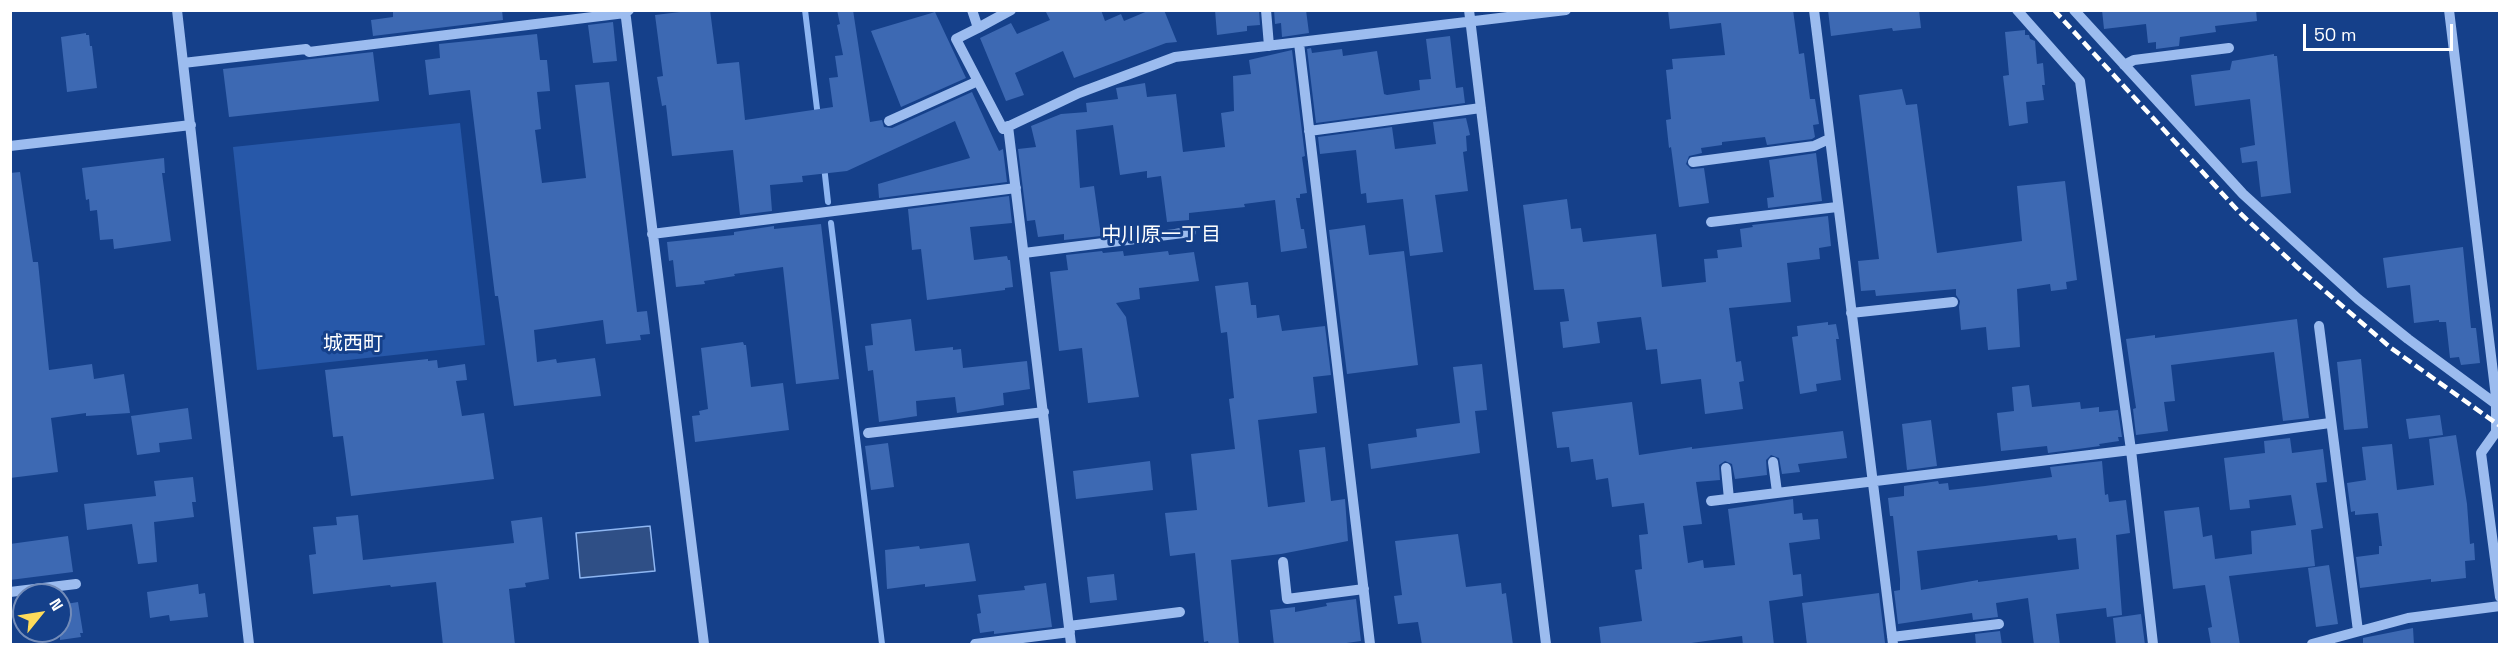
<!DOCTYPE html>
<html>
<head>
<meta charset="utf-8">
<style>
	body { margin:0 }
	#map { position:relative; width:2510px; height:655px; overflow:hidden; background:#15408a; font-family:"Space Grotesk",sans-serif }
	canvas { display:block }
	.frame { position:absolute; inset:0; border:12px solid #fff; pointer-events:none }
	.north { position:absolute; left:12px; top:583px; width:60px; height:60px; box-sizing:border-box; background:#15408a; border:2px solid #738cb9; border-radius:50%; rotate:60deg; font-size:16px; font-weight:700; line-height:24px; text-align:center; color:#fff }
	.north::after { content:''; display:block; margin:auto; width:21px; height:27px; background:#ffdb5a; clip-path:polygon(50% 0,100% 100%,50% 72%,0 100%) }
	.scale { position:absolute; left:2303px; top:24px; width:150px; height:27px; box-sizing:border-box; border:3px solid #fff; border-top:0; padding-left:8px; font-size:18px; line-height:21px; white-space:nowrap; color:#fff; -webkit-text-stroke:4px #15408a; paint-order:stroke }
</style>
</head>
<body>
<div id="map">
<canvas width="2510" height="655"></canvas>
<div class="frame"></div>
<div class="north">N</div>
<div class="scale">50 m</div>
</div>
<script>
const context = document.querySelector('canvas').getContext('2d');
context.lineJoin = 'round';
function paint(path, color) {
  context.fillStyle = color;
  context.fill(path, 'evenodd');
}
function toPath(rows) {
  const path = new Path2D();
  for (const r of rows) {
    path.moveTo(r[0], r[1]);
    for (let i = 2; i < r.length; i += 2) path.lineTo(r[i], r[i + 1]);
  }
  return path;
}
function stroke(path, color, width, dash) {
  context.strokeStyle = color;
  context.lineWidth = width;
  context.lineCap = dash ? 'butt' : 'round';
  context.setLineDash(dash || []);
  context.stroke(path);
}
function drawText(font, color, halo, rows, align = 'center') {
  context.font = font + ' "Space Grotesk","Noto Sans JP",sans-serif';
  context.lineWidth = 6;
  context.setLineDash([]);
  context.textBaseline = 'middle';
  context.strokeStyle = halo;
  context.fillStyle = color;
  for (const [text, x, y, turn = 0] of rows) {
    context.save();
    context.translate(x, y);
    context.rotate((+turn || 0) * Math.PI / 180);
    context.textAlign = isNaN(turn) ? turn : align;
    if (halo) context.strokeText(text, 0, 0);
    context.fillText(text, 0, 0);
    context.restore();
  }
}
const green = toPath([
	[460,123,485,345,257,370,233,147]
]);
const water = toPath([
	[650,526,655,571,580,578,576,533,650,526]
]);
const stream = toPath([
	[805,10,818,117],
	[824,166,828,202],
	[831,223,882,644]
]);
const building = toPath([
	[393,10,502,10,503,20,373,36,371,20,393,17],
	[697,10,710,10,717,64,739,62,745,120,833,107,829,78,838,77,835,56,843,55,837,25,840,24,837,10,853,10,870,122,882,120,884,127,892,128,972,92,999,151,1003,149,1007,182,879,198,878,184,970,158,955,121,847,171,802,176,803,182,770,185,772,211,740,215,733,150,672,156,666,105,662,106,657,77,663,76,655,15],
	[1045,10,1101,10,1105,21,1121,14,1124,21,1150,10,1164,10,1177,42,1166,43,1074,78,1063,51,1015,73,1024,95,1006,101,980,38,1011,23,1017,34,1050,20],
	[1215,10,1259,10,1260,25,1247,26,1247,31,1217,35],
	[1274,10,1306,10,1309,33,1282,37,1281,23,1275,24],
	[1668,10,1793,10,1799,54,1804,53,1810,99,1815,99,1819,124,1813,125,1815,137,1812,139,1767,145,1765,137,1722,142,1722,145,1701,148,1702,153,1689,156,1686,164,1691,169,1704,168,1709,203,1679,207,1671,147,1669,148,1666,120,1671,119,1666,70,1673,69,1672,59,1725,55,1721,23,1670,29],
	[1828,10,1919,10,1921,28,1893,31,1892,28,1831,36],
	[2102,10,2256,10,2257,21,2215,26,2216,32,2180,37,2179,46,2156,49,2156,42,2148,43,2146,24,2104,29],
	[935,12,966,78,901,107,871,31],
	[613,22,617,61,593,63,588,25],
	[2025,30,2025,35,2029,35,2030,39,2035,41,2037,64,2043,63,2045,85,2042,85,2044,100,2026,102,2028,123,2009,126,2003,76,2009,75,2005,32],
	[86,33,86,35,89,35,90,46,92,46,97,88,67,92,61,37],
	[537,34,540,60,547,60,550,91,537,92,541,129,535,130,542,183,586,178,575,85,609,82,637,312,647,311,650,334,640,335,641,340,606,344,603,320,534,330,537,362,556,359,557,363,595,358,601,396,514,406,498,296,495,296,470,90,429,95,425,60,440,58,439,44],
	[1450,36,1456,88,1463,87,1465,103,1316,123,1307,49,1311,48,1312,53,1342,49,1343,56,1377,51,1384,94,1387,95,1420,90,1419,80,1431,79,1426,39],
	[1292,50,1305,156,1302,157,1307,193,1300,194,1300,198,1296,198,1301,229,1304,229,1307,248,1281,252,1275,200,1244,204,1245,207,1189,213,1189,220,1167,222,1161,176,1147,178,1147,171,1120,175,1113,125,1076,130,1080,188,1094,186,1101,236,1064,240,1064,234,1038,237,1035,220,1027,221,1018,149,1036,147,1031,126,1061,114,1087,112,1086,103,1118,99,1116,88,1145,83,1147,97,1176,94,1183,152,1225,147,1221,113,1234,111,1233,76,1251,74,1249,60],
	[373,52,379,101,229,117,223,69],
	[2274,54,2274,56,2277,56,2291,193,2261,197,2257,161,2242,163,2240,148,2255,145,2250,99,2195,106,2191,75,2230,70,2232,61],
	[1902,89,1906,105,1917,104,1937,253,2022,241,2017,186,2065,181,2077,280,2066,282,2067,289,2051,291,2050,284,2017,289,2020,347,1988,350,1986,327,1961,330,1959,307,1960,301,1956,295,1956,289,1876,296,1875,290,1861,291,1858,261,1879,259,1859,95],
	[1466,118,1470,135,1466,136,1467,151,1463,152,1468,191,1435,195,1443,252,1410,256,1403,199,1367,203,1366,193,1361,194,1356,150,1320,154,1318,137,1392,127,1395,149,1436,144,1433,122],
	[1816,153,1822,201,1768,208,1767,198,1774,197,1769,160],
	[164,158,165,173,162,173,171,241,114,249,113,239,100,240,97,210,90,211,89,199,86,200,82,168],
	[20,172,33,262,38,262,49,370,92,364,94,379,124,374,130,413,86,416,86,413,51,418,58,472,10,478,10,173],
	[1009,196,1012,223,970,227,974,260,1007,256,1008,260,1010,260,1013,287,1005,288,1005,290,927,300,921,249,912,250,908,209],
	[1567,199,1571,229,1581,228,1583,242,1656,234,1662,287,1706,282,1704,259,1718,258,1717,250,1742,247,1740,229,1753,227,1752,225,1828,216,1831,246,1819,248,1820,259,1787,263,1791,302,1729,308,1736,362,1741,361,1744,381,1739,382,1743,409,1705,414,1701,379,1661,384,1657,349,1646,350,1641,317,1597,322,1600,343,1563,348,1560,322,1569,321,1564,289,1534,290,1523,205],
	[821,224,839,379,796,384,783,267,734,274,735,276,704,281,705,284,676,287,673,260,669,261,667,242,734,235,734,232,774,226,774,229],
	[1365,225,1369,255,1404,251,1418,365,1347,374,1329,230],
	[2463,247,2471,328,2476,328,2480,363,2461,365,2459,357,2450,358,2446,322,2439,322,2439,320,2414,323,2410,285,2387,288,2383,258],
	[1102,251,1103,253,1123,251,1124,256,1168,251,1169,255,1194,252,1199,281,1139,288,1140,299,1116,303,1126,317,1139,397,1088,403,1082,348,1059,351,1050,272,1068,270,1066,255],
	[1248,282,1251,305,1256,305,1257,318,1279,315,1282,331,1325,326,1331,375,1313,377,1317,413,1258,420,1268,507,1305,502,1299,450,1325,447,1331,501,1345,499,1348,541,1281,554,1231,560,1239,645,1209,645,1208,641,1204,642,1195,553,1170,556,1165,513,1197,510,1191,454,1235,449,1229,399,1234,398,1227,332,1221,333,1215,286],
	[911,319,915,351,953,347,953,350,961,349,963,368,1027,361,1030,389,1003,393,1004,405,957,413,955,397,916,401,917,416,879,422,873,370,868,371,865,346,873,345,871,324],
	[2297,319,2309,418,2283,421,2274,352,2171,365,2175,401,2164,402,2168,431,2136,435,2133,409,2136,408,2126,339,2155,335,2155,338],
	[1828,322,1828,325,1836,324,1839,339,1836,339,1841,380,1816,384,1817,391,1800,394,1792,337,1798,336,1797,326],
	[743,342,744,345,746,345,751,387,783,383,789,430,695,442,692,416,700,415,699,411,708,409,701,348],
	[428,359,428,361,437,360,438,368,465,364,467,380,456,381,462,416,484,413,494,479,351,496,343,436,333,437,325,370],
	[2361,359,2368,428,2344,430,2337,362],
	[1482,364,1487,410,1475,411,1480,453,1371,469,1368,444,1417,437,1416,429,1460,423,1453,367],
	[2029,385,2032,407,2080,402,2081,409,2099,407,2099,412,2118,410,2122,437,2118,437,2119,441,2099,444,2100,446,2048,453,2047,446,2001,451,1997,413,2014,411,2012,387],
	[1632,402,1639,455,1692,447,1692,449,1843,431,1847,458,1798,464,1800,472,1782,474,1779,458,1771,455,1766,460,1767,475,1735,479,1732,464,1725,461,1719,465,1720,480,1696,482,1702,524,1683,526,1688,563,1703,560,1704,568,1735,565,1728,509,1793,499,1794,514,1802,513,1803,520,1818,519,1820,539,1789,543,1793,575,1801,574,1803,596,1769,601,1774,645,1743,645,1742,636,1677,645,1601,645,1599,627,1642,621,1635,570,1642,569,1639,535,1648,534,1644,503,1612,507,1608,478,1596,480,1593,459,1571,462,1569,447,1557,448,1552,412],
	[188,408,192,439,159,443,160,452,137,455,131,416],
	[2440,415,2443,435,2409,439,2406,419],
	[1931,420,1937,466,1907,470,1902,424],
	[2456,435,2467,504,2470,544,2474,543,2475,560,2465,561,2466,578,2431,582,2431,579,2360,588,2356,557,2379,554,2379,546,2382,546,2378,513,2355,515,2355,511,2351,512,2347,483,2366,480,2362,447,2392,444,2397,490,2434,485,2429,439],
	[2290,438,2292,453,2323,449,2327,482,2316,483,2323,528,2311,530,2315,566,2229,576,2240,645,2211,645,2208,628,2212,627,2205,585,2173,589,2164,511,2199,507,2203,537,2212,535,2215,559,2252,554,2251,531,2296,525,2291,495,2249,500,2250,508,2230,510,2224,458,2265,453,2264,441],
	[888,443,894,487,871,490,865,446],
	[1150,461,1153,490,1076,499,1073,471],
	[2102,461,2105,495,2108,494,2109,502,2126,500,2130,533,2116,535,2122,615,2107,617,2106,608,2056,614,2060,645,2034,645,2028,598,1996,603,1998,617,1973,620,1972,613,1898,624,1894,591,1900,590,1900,579,1893,516,1890,516,1888,498,1904,496,1904,486,1938,481,1939,484,1948,483,1949,490,1985,486,2052,477,2050,467],
	[2057,535,2058,540,2076,538,2079,569,1978,582,1978,580,1921,590,1917,551],
	[193,477,196,502,192,502,194,517,154,522,157,562,138,564,132,524,87,530,84,504,156,496,154,481],
	[358,515,363,560,514,543,511,521,542,517,549,579,525,583,526,587,509,589,515,645,443,645,436,582,391,587,390,585,313,594,309,555,316,554,313,527,337,525,336,517],
	[1458,534,1466,587,1501,583,1502,594,1506,593,1513,645,1422,645,1418,622,1398,624,1394,596,1402,595,1395,541],
	[68,536,73,572,10,580,10,544],
	[969,543,976,581,925,587,925,584,887,589,885,550,919,546,920,549],
	[2329,565,2338,624,2316,627,2308,568],
	[1114,574,1117,600,1090,603,1087,577],
	[1046,583,1052,627,994,634,994,631,980,633,977,614,981,613,978,595,1025,590,1024,586],
	[198,584,199,594,205,593,208,617,170,621,169,615,150,618,147,592],
	[1879,593,1885,643,1807,645,1802,603],
	[1356,599,1361,641,1332,645,1274,645,1270,610,1295,607,1295,612,1327,606,1326,603],
	[78,602,83,633,80,633,81,637,60,640,60,605],
	[2141,614,2145,645,2116,645,2113,618],
	[2413,628,2414,645,2363,645,2363,638],
	[2000,631,2002,645,1976,645,1975,634]
]);
const minor = toPath([
	[177,10,249,644],
	[625,10,704,644],
	[972,10,978,28,956,39,1003,129,1079,93,1175,57,1566,10],
	[1266,10,1269,46],
	[1469,10,1546,644],
	[1814,10,1893,644],
	[2017,10,2080,81,2131,450,2153,644],
	[2074,10,2243,194,2358,299,2408,339,2500,407],
	[2449,10,2496,397,2496,432,2481,453,2500,597],
	[978,28,1011,10],
	[1299,43,1370,644],
	[183,63,306,49,309,52,625,13,629,10],
	[2124,65,2134,60,2229,48],
	[889,121,978,81],
	[1008,126,1071,644],
	[1309,131,1481,108],
	[10,146,191,125],
	[1693,162,1814,146,1829,139],
	[1711,222,1837,207],
	[652,234,1016,188],
	[1024,253,1191,232],
	[1851,313,1953,302],
	[2319,326,2358,631],
	[868,433,1044,412],
	[1773,462,1777,492],
	[1726,468,1729,499],
	[1711,501,2131,450,2330,423],
	[1283,562,1287,599,1364,589],
	[10,592,76,584],
	[1069,626,1180,612],
	[1892,637,1999,624],
	[975,644,1070,632],
	[2312,644,2408,618,2500,606]
]);
const rail = toPath([
	[2054,10,2241,214,2297,267,2391,348,2500,426]
]);
const neighbourhoodNames = [
	["中川原一丁目",1161,236],
	["城西町",353,345]
];
paint(green, '#2758a9');
paint(water, '#2f4f86');
stroke(water, '#8eb6f2', 1.5);
stroke(stream, '#8eb6f2', 6);
paint(building, '#3d69b3');
stroke(minor, '#9cbcef', 10);
stroke(rail, '#fff', 4.5, [10, 4.5]);
drawText('20px', '#fff', '#15408a', neighbourhoodNames);
</script>
</body>
</html>
